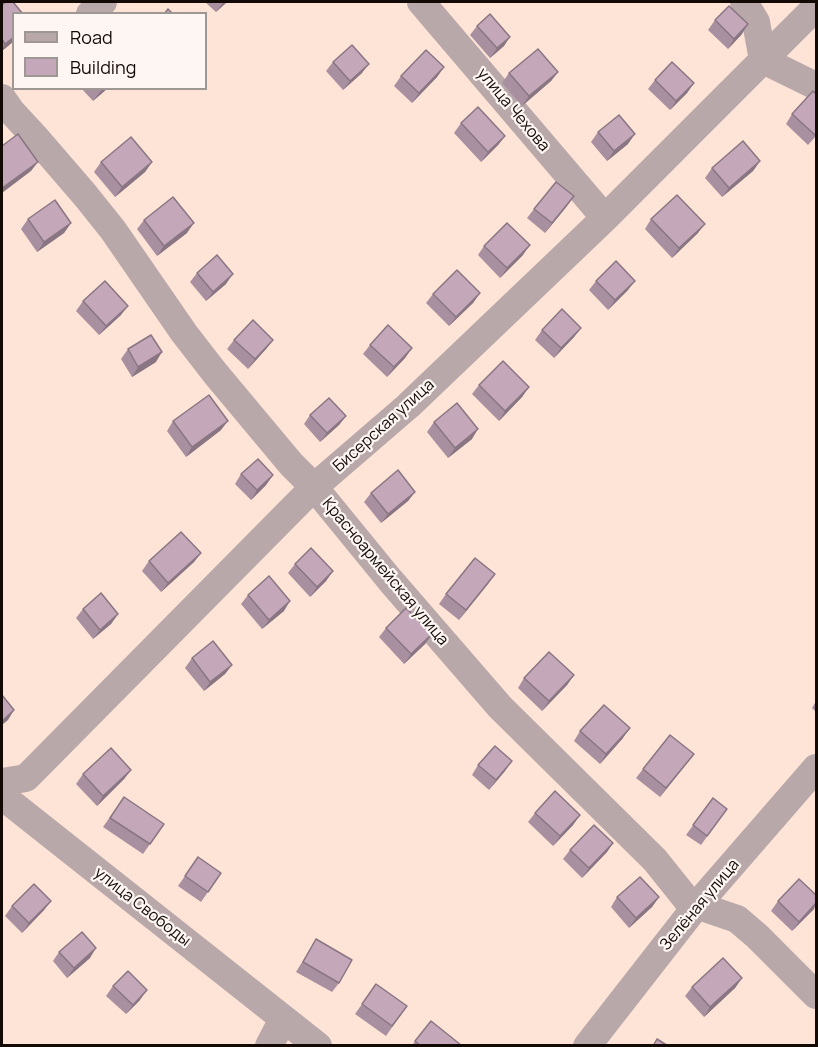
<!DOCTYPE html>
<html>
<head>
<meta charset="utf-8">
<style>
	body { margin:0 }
	#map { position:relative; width:818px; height:1047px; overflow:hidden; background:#fee4d7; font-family:Manrope,sans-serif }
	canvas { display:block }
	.frame { position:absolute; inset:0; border:3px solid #130905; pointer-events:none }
	.legend { position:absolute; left:12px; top:12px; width:195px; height:78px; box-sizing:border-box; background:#fdf6f3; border:2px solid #9f9794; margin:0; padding:8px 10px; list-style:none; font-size:18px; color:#130905 }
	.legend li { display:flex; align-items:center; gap:12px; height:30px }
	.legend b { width:30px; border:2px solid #9f9794 }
</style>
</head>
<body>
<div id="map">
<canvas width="818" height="1047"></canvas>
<div class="frame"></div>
<ul class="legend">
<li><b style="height:8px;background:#b8a8a9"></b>Road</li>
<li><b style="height:16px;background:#c4a8ba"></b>Building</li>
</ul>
</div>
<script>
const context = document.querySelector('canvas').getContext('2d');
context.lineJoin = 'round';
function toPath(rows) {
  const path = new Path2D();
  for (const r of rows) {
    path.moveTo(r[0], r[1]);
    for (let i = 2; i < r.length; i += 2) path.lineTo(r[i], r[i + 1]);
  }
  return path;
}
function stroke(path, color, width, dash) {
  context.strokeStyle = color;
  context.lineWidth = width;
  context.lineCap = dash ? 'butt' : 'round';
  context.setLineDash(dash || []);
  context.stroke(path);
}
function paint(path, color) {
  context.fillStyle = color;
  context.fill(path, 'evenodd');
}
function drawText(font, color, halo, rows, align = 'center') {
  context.font = font + ' Manrope,sans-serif';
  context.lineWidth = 4.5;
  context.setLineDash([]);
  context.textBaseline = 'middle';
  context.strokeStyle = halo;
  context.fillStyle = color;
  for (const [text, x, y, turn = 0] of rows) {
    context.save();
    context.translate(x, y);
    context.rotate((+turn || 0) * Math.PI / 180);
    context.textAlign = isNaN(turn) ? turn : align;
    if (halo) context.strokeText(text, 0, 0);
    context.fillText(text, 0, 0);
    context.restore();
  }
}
const minor = toPath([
	[421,2,605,218],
	[744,2,756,22,763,60,816,86],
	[90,14,103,2],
	[2,98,11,111,35,137,85,195,113,230,184,333,215,373,291,464,314,487,390,580,500,707,655,860,687,900,693,904,737,919,757,936,816,995],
	[2,782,26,778,314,487,408,406,605,218,816,7],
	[2,796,318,1046],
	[269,1046,283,1019],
	[587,1046,697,905,816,768]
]);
const wall = toPath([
	[205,2,227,2,216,12],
	[2,5,14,41,2,51],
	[715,20,742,34,728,49,708,30],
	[477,26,504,46,490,58,470,35],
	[333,62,362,73,343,90,326,71],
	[444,67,437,77,412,103,394,86,401,76],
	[558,72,551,81,522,106,502,83,509,73],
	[655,80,694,83,687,93,670,110,648,89],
	[81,88,108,88,93,101],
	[816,94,816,136,808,145,786,124,792,114],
	[461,123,505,136,498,145,481,162,454,133],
	[598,132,628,144,607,161,591,142],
	[760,161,753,171,722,197,705,178,712,168],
	[101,162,152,162,145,172,115,197,94,172],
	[567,206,545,233,527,218,534,209],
	[28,219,71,223,64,233,37,252,21,229],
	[651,219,698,233,672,258,645,229],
	[144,220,187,233,157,256,137,229],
	[484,246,523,255,500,278,478,255],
	[197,273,226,284,206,301,190,282],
	[596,281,628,290,608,310,589,290],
	[480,293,473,303,449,326,426,303,433,294],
	[83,301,121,315,99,335,76,311],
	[581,328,574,337,554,358,535,340,542,330],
	[234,340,273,340,266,349,248,369,227,349],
	[370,345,412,348,405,358,387,377,363,354],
	[128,349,156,362,132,377,121,359],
	[479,385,529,387,522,397,499,421,472,394],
	[310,415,346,416,339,425,320,442,304,424],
	[173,421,221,430,186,457,167,431],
	[434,422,472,439,448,458,427,432],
	[241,474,273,475,266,485,251,500,235,484],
	[415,492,408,501,381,523,364,502,371,493],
	[201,553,194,562,161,592,142,571,149,561],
	[295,564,333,571,326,581,310,597,288,573],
	[495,574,459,620,439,604,446,594],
	[248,595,284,611,262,629,241,604],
	[83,609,118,614,111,624,93,639,76,618],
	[386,628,432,634,425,644,404,664,379,637],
	[192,658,232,665,225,674,204,691,185,668],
	[574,675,567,685,542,711,518,688,524,678],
	[816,701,816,712,812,708],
	[580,731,623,738,600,764,574,741],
	[694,754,660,797,636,778,643,769],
	[478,765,505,771,489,790,472,775],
	[131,770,124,779,97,806,76,784,83,774],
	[124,797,164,824,143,854,103,827],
	[713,798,727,809,701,845,686,835],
	[535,813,580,815,573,825,553,846,528,822],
	[613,843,607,852,582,878,563,859,570,850],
	[198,857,221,873,201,902,178,886],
	[617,897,659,897,652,907,629,928,611,907],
	[51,901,44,910,22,933,5,916,12,906],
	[778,901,814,909,792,931,771,911],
	[316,939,339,983,332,992,296,972],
	[59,952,90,958,67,978,53,961],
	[742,978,735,988,704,1017,685,996,692,987],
	[376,984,407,1006,386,1036,355,1014],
	[113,986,140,1000,126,1014,106,996],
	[415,1041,460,1046,412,1046]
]);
const shadedWall = toPath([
	[224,2,227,2,216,12,223,3],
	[748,24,742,34,728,49,734,39],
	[14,37,14,41,2,51,2,49,5,44],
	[510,37,504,46,490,58,497,48],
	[369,64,362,73,343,90,350,81],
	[444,67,437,77,412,103,419,93],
	[558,72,551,81,522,106,529,96],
	[694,83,687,93,670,110,676,101],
	[104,88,108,88,93,101,100,92],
	[635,134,628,144,607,161,614,151],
	[505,136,498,145,481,162,488,152],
	[760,161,753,171,722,197,729,188],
	[38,162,31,171,2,193,2,188],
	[152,162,145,172,115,197,122,187],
	[574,196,567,206,545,233,552,223],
	[71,223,64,233,37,252,44,242],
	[194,223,187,233,157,256,164,246],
	[705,224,698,233,672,258,679,248],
	[530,245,523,255,500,278,507,268],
	[233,274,226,284,206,301,213,292],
	[635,281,628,290,608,310,615,300],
	[480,293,473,303,449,326,456,317],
	[128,306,121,315,99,335,106,326],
	[581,328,574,337,554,358,561,348],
	[273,340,266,349,248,369,255,359],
	[412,348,405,358,387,377,394,367],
	[162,352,156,362,132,377,138,367],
	[529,387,522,397,499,421,505,411],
	[346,416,339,425,320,442,327,433],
	[228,421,221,430,186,457,192,447],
	[478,429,472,439,448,458,455,448],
	[273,475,266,485,251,500,257,490],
	[415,492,408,501,381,523,388,514],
	[201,553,194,562,161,592,168,583],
	[333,571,326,581,310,597,317,587],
	[495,574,488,584,459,620,466,610],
	[290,601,284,611,262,629,269,620],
	[118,614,111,624,93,639,100,630],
	[432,634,425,644,404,664,411,654],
	[232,665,225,674,204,691,210,682],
	[574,675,567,685,542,711,549,701],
	[14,710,8,720,2,725,2,721],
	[630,728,623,738,600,764,606,754],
	[694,754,687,763,660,797,666,788],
	[512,761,505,771,489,790,496,780],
	[131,770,124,779,97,806,103,796],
	[580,815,573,825,553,846,560,836],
	[613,843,607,852,582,878,589,868],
	[659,897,652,907,629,928,636,918],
	[51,901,44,910,22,933,29,923],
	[816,903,814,909,792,931,799,922],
	[96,948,90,958,67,978,74,968],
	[742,978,735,988,704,1017,710,1007],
	[147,990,140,1000,126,1014,133,1005]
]);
const building = toPath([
	[6,2,13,2,23,14,14,14,14,37,5,44,2,39,2,5,6,2],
	[729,6,748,24,734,39,715,20,729,6],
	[168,9,173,14,164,14,168,9],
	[490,14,510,37,497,48,477,26,490,14],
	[352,45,369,64,350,81,333,62,352,45],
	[538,49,558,72,529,96,509,73,538,49],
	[426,50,444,67,419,93,401,76,426,50],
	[672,62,694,83,676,101,655,80,672,62],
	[813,91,816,94,816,134,815,135,792,114,813,91],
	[478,107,505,136,488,152,461,123,478,107],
	[619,115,635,134,614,151,598,132,619,115],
	[18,134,38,162,2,188,2,146,18,134],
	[131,137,152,162,122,187,101,162,131,137],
	[743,141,760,161,729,188,712,168,743,141],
	[556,182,574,196,552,223,534,209,556,182],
	[677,195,705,224,679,248,651,219,677,195],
	[173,197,194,223,164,246,144,220,173,197],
	[55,200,71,223,44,242,28,219,55,200],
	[507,223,530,245,507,268,484,246,507,223],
	[217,255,233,274,213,292,197,273,217,255],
	[616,261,635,281,615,300,596,281,616,261],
	[457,270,480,293,456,317,433,294,457,270],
	[105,281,128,306,106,326,83,301,105,281],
	[562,309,581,328,561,348,542,330,562,309],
	[253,320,273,340,255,359,234,340,253,320],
	[388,325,412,348,394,367,370,345,388,325],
	[151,335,162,352,138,367,128,349,151,335],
	[503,361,529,387,505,411,479,385,503,361],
	[209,395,228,421,192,447,173,421,209,395],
	[329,398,346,416,327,433,310,415,329,398],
	[457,403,478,429,455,448,434,422,457,403],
	[258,459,273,475,257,490,241,474,258,459],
	[398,470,415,492,388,514,371,493,398,470],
	[181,532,201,553,168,583,149,561,181,532],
	[311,548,333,571,317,587,295,564,311,548],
	[475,558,495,574,466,610,446,594,475,558],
	[269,576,290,601,269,620,248,595,269,576],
	[101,593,118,614,100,630,83,609,101,593],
	[406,608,432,634,411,654,386,628,406,608],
	[213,641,232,665,210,682,192,658,213,641],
	[549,652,574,675,549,701,524,678,549,652],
	[2,695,14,710,2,721,2,695],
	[604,705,630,728,606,754,580,731,604,705],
	[670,735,694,754,666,788,643,769,670,735],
	[495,746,512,761,496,780,478,765,495,746],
	[111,748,131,770,103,796,83,774,111,748],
	[555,791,580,815,560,836,535,813,555,791],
	[124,797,164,824,150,844,110,818,124,797],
	[713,798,727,809,707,836,693,825,713,798],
	[594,825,613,843,589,868,570,850,594,825],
	[198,857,221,873,208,892,185,876,198,857],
	[640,877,659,897,636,918,617,897,640,877],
	[799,879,816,895,816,903,799,922,778,901,799,879],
	[34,884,51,901,29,923,12,906,34,884],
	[82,932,96,948,74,968,59,952,82,932],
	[316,939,352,960,339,983,303,962,316,939],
	[723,958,742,978,710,1007,692,987,723,958],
	[128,971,147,990,133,1005,113,986,128,971],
	[376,984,407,1006,392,1026,362,1004,376,984],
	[431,1021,461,1045,460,1046,421,1046,415,1041,431,1021],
	[657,1039,668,1046,653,1046,657,1039]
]);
const streetNames = [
	["улица Чехова",513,110,50],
	["Бисерская улица",384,426,-42],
	["Красноармейская улица",385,572,50],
	["Зелёная улица",700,905,-50],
	["улица Свободы",142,907,38]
];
stroke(minor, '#b8a8a9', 28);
paint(wall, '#a990a0');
paint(shadedWall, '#897682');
paint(building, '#c4a8ba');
stroke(building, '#897682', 1.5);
drawText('16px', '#130905', '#fdf6f3', streetNames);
</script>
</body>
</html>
